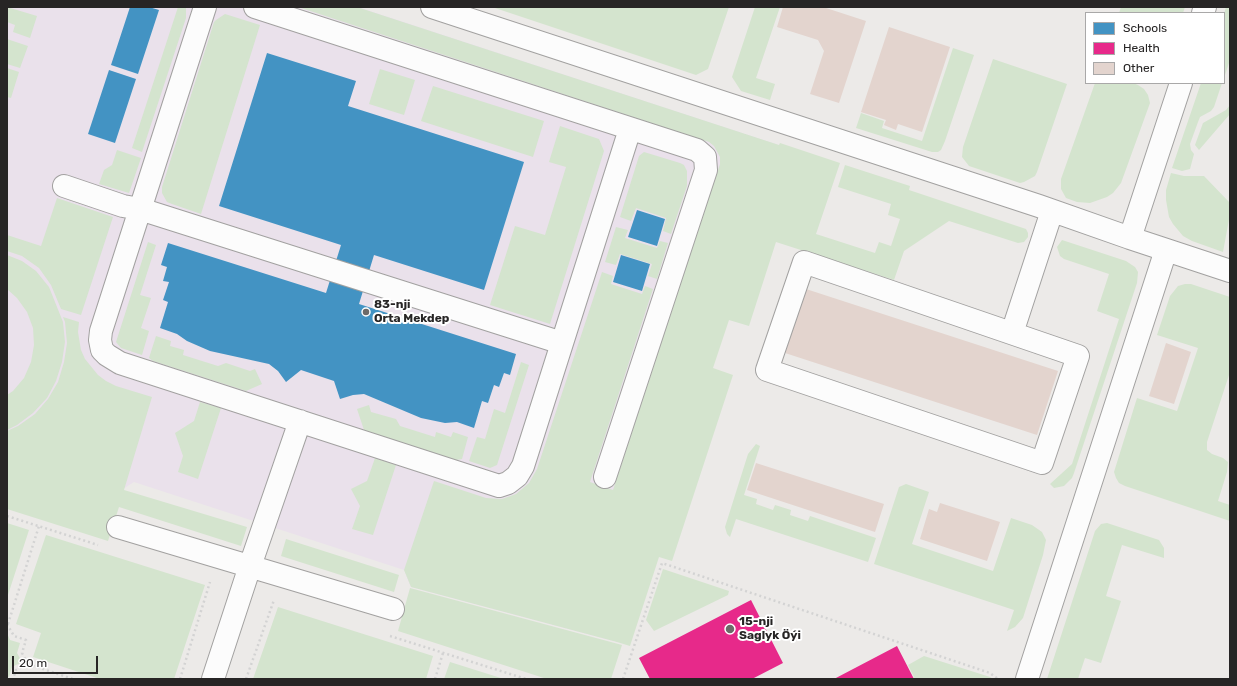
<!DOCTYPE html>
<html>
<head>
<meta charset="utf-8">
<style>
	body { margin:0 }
	#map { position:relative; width:1237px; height:686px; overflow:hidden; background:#eceae8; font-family:Rubik,sans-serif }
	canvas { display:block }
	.frame { position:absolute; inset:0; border:8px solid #272525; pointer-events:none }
	.legend { position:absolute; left:1085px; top:12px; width:140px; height:72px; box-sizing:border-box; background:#fff; border:1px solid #a9a8a8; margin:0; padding:5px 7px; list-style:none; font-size:12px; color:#272525 }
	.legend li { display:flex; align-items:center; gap:8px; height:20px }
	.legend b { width:20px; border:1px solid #a9a8a8 }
	.scale { position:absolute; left:12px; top:656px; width:86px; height:18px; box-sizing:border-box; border:2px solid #272525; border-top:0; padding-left:5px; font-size:12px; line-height:14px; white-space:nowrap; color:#272525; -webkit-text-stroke:3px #fff; paint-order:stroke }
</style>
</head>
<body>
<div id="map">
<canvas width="1237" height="686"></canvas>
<div class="frame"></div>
<ul class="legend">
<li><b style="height:11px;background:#4393c3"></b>Schools</li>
<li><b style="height:11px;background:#e7298a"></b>Health</li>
<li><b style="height:11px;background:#e3d4ce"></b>Other</li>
</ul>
<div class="scale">20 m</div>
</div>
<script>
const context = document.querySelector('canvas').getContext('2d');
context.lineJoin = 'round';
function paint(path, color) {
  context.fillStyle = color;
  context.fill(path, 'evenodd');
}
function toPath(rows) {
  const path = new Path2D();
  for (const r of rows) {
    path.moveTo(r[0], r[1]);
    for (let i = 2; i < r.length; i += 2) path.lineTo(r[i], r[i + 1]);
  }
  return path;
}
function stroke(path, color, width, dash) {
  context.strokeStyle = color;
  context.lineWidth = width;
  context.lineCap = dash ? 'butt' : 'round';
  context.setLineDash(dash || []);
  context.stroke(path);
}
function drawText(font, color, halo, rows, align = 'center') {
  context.font = font + ' Rubik,sans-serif';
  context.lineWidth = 4;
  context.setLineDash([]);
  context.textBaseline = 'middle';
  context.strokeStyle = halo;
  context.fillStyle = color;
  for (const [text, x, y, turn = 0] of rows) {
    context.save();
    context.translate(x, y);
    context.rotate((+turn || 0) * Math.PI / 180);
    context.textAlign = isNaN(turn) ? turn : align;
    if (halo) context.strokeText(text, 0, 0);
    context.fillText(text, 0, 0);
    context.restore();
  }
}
const education = toPath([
	[7,7,358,7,779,145,617,642,411,587,404,570,134,482,101,503,7,478]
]);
const green = toPath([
	[7,7,37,16,30,38,13,32,15,25,7,22],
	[178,7,186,7,186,18,142,152,132,148],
	[298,7,357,7,779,145,780,143,840,163,816,234,875,253,879,242,891,246,900,219,888,215,891,204,838,187,845,165,910,186,909,190,1026,229,1028,233,1028,237,1024,242,1018,243,949,221,904,251,894,280,776,242,749,326,729,320,713,368,733,375,672,561,659,557,630,646,617,642,411,587,404,570,434,481,486,498,502,499,516,494,529,483,537,469,602,272,613,276,611,284,642,294,645,286,653,289,590,482,613,490,720,164,720,157,714,146,709,142],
	[492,7,729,7,708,69,696,75],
	[755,7,780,7,756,78,775,84,770,100,741,91,732,77],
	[1121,7,1185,7,1183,13,1119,13],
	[1226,7,1230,7,1230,60,1224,78,1224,14],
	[225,14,260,25,201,214,172,204,167,202,162,193,162,187,214,22,216,20],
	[7,39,28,46,20,68,7,64],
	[953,48,974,55,945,141,941,150,938,152,932,152,856,128,861,113,884,121,882,128,922,141],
	[993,59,1067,84,1037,172,1035,176,1024,182,1020,183,969,166,962,157,963,147],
	[7,68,19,72,11,98,7,97],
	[380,69,415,80,404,115,369,104],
	[1095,83,1133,83,1138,85,1144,89,1148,95,1150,103,1121,183,1113,193,1107,197,1090,203,1077,202,1066,198,1061,189,1061,179],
	[1201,83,1222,83,1214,107,1211,111,1200,117,1198,122,1190,144,1191,150,1194,154,1190,169,1182,171,1172,168],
	[433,86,544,121,533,157,421,121],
	[1230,105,1230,114,1199,150,1195,145,1203,123,1226,110],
	[560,126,599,139,604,151,550,324,490,305,515,226,545,235,566,167,549,162],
	[117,150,141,158,129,193,99,184,104,170,112,165],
	[644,152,680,163,684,165,687,171,687,186,671,234,663,231,666,218,636,208,631,221,620,217,639,156],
	[1171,173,1184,176,1204,176,1230,203,1230,214,1223,252,1192,241,1183,236,1173,224,1169,217,1166,200,1166,190],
	[57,198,113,217,81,315,61,309,51,285,39,268,22,256,7,251,7,235,41,246],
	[616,227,628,230,625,238,657,248,660,241,668,243,657,279,648,276,652,264,620,254,616,265,605,262],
	[1062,240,1126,261,1135,267,1138,272,1137,283,1074,473,1072,478,1064,486,1054,488,1050,484,1072,464,1119,319,1097,311,1109,274,1064,259,1060,256,1057,247],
	[148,242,156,245,140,295,151,298,141,328,149,331,142,355,121,348,116,342],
	[7,255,22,261,36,271,49,287,63,322,65,342,62,362,56,381,47,398,33,413,17,425,7,430,7,395,13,391,24,378,31,362,34,345,33,328,27,312,17,298,7,289],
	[1185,284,1191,284,1230,297,1230,372,1207,442,1207,450,1212,454,1223,458,1228,462,1227,472,1218,501,1230,505,1230,521,1125,486,1119,483,1116,478,1114,472,1137,398,1177,411,1198,348,1157,335,1170,296,1178,286],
	[63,317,79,322,78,332,81,350,85,359,98,375,106,381,116,386,152,397,124,490,247,527,241,546,119,507,108,541,7,509,7,431,18,426,35,414,48,399,58,382,64,362,67,343,65,322],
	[156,336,171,341,170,346,184,350,183,355,218,366,226,363,250,371,255,369,262,384,246,391,153,361,149,358],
	[521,362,529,365,497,465,490,468,469,461,477,437,485,439,494,409,505,413],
	[200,402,221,408,198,479,178,472,183,456,175,433,194,421],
	[369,405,371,412,396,419,400,426,435,437,436,432,451,437,453,432,468,437,462,459,456,460,364,430,357,409],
	[756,444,760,446,744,495,757,499,756,504,773,510,775,505,791,510,790,515,808,521,810,516,876,538,868,562,736,519,730,537,727,534,725,527,748,454],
	[375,458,396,465,373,535,352,529,360,506,351,489,367,481],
	[906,484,929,492,912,544,993,571,1011,518,1032,525,1042,532,1046,540,1043,555,1023,618,1015,627,1007,631,1014,610,874,564,899,487],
	[7,523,29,530,7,598],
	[1107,523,1159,540,1164,548,1164,558,1122,545,1106,596,1121,601,1101,663,1085,658,1078,679,1047,679,1095,531,1101,524],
	[46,535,205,585,174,679,100,679,33,657,41,633,16,624],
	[286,539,399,575,394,592,281,556],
	[663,569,729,591,728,595,654,631,646,620],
	[410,588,622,645,611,679,547,679,398,631],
	[278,607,433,656,426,679,253,679],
	[7,633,10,640,20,643,17,653,22,662,12,667,9,677,7,676],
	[924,656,990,677,993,679,915,679,908,665],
	[450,662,504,679,444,679]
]);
const schools = toPath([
	[130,7,149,7,159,10,138,74,111,65],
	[267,53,356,81,348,106,524,162,484,290,374,255,359,304,516,354,510,375,504,373,499,387,494,385,488,403,482,401,474,428,457,422,445,423,421,418,364,394,353,395,340,399,334,381,301,370,286,382,278,371,269,364,210,351,187,341,177,334,160,328,168,302,163,300,169,282,163,281,167,267,161,265,168,243,326,293,341,245,219,206],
	[109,70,136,79,115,143,88,134],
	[637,210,665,219,657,246,628,237],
	[621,255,650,264,642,291,613,282]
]);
const health = toPath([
	[751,600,783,663,752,679,650,679,639,658],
	[897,646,914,679,834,679]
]);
const building = toPath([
	[783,7,823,7,866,21,839,103,810,94,824,51,818,40,777,27],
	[889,27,950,47,922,132,898,124,896,130,884,125,886,120,861,112],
	[806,289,1058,371,1037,435,785,353],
	[1166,343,1191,352,1174,404,1149,396],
	[756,463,884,504,875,532,747,490],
	[940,503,1000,522,987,561,920,539,929,509,937,512]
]);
const path = toPath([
	[7,516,98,545],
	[7,624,14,636,26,640,22,653,28,664,16,670,13,679],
	[8,624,39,526],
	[390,636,526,679],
	[28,664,73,679],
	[180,679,210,582],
	[246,679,274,600],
	[435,679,443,653],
	[623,679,662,563,990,673,998,679]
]);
const minor = toPath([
	[205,7,101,331,100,340,102,350,107,355,120,363,499,486,508,483,517,476,523,466,630,129],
	[255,7,697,150,705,157,706,170,605,477],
	[432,7,1039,206,1130,238],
	[1203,13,1205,7],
	[1181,83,1130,238,1230,271],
	[64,186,123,206,140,209,562,343],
	[804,262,1078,356,1042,463,767,370,804,262],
	[1012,333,1052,211],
	[118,527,393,609],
	[213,679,250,566,300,421],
	[1027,679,1166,250]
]);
const markers = [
	[366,312,4,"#6c6a69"],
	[730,629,5,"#6c6a69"]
];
const poiNames = [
	["83-nji",374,305],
	["Orta Mekdep",374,319],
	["15-nji",739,622],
	["Saglyk Öýi",739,636]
];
paint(education, '#eae1eb');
paint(green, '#d4e4ce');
paint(schools, '#4393c3');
paint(health, '#e7298a');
paint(building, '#e3d4ce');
stroke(minor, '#a2a1a0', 24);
stroke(path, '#d3d3d3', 2.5, [2, 3]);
stroke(minor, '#fcfcfc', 22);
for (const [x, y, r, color] of markers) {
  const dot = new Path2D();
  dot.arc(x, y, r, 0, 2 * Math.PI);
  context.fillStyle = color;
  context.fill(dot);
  stroke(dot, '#fff', 1.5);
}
drawText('bold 12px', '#272525', '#fff', poiNames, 'left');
</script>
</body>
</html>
